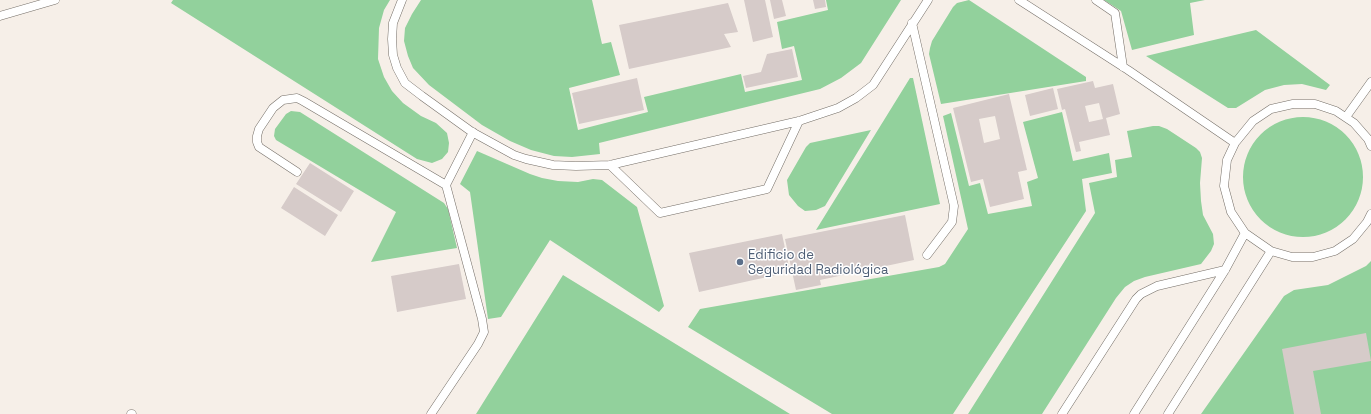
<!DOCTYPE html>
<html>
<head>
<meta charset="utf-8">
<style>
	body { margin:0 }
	canvas { display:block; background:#f6efe8 }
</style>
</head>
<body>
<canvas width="1371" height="414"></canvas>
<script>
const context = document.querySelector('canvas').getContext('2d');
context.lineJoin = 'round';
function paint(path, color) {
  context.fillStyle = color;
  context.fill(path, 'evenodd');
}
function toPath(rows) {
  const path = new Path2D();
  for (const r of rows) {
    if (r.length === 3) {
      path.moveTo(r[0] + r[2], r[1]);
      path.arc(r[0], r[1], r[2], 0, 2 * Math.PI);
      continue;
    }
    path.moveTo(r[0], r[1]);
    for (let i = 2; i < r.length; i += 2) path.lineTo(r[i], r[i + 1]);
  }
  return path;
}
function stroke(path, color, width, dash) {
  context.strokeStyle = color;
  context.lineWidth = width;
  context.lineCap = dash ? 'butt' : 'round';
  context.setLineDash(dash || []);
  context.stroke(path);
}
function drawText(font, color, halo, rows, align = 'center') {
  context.font = font + ' "Space Grotesk",sans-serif';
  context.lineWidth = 3;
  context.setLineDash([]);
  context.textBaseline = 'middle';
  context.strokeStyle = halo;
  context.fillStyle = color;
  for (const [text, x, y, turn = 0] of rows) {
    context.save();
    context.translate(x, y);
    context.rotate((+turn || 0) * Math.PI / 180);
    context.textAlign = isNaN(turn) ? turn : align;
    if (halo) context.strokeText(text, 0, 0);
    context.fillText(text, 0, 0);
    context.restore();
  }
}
const green = toPath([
	[173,0,390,0,384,10,379,28,378,59,384,77,392,91,403,103,421,116,436,123,447,133,449,143,448,152,442,159,432,163,417,159,171,3],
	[421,0,592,0,602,44,611,42,620,75,569,88,578,130,648,112,644,97,741,74,745,92,802,80,794,46,782,49,777,22,828,10,826,0,901,0,861,63,841,78,820,89,599,143,600,154,572,157,554,156,531,150,510,141,482,125,429,85,413,68,408,56,404,41,405,28,412,14],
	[969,0,1086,77,1086,81,941,104,929,54,930,48,932,41,953,7,957,3],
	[1104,0,1205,0,1190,3,1194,35,1132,50,1121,11],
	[1256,30,1330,85,1326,90,1302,84,1284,85,1265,90,1236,108,1228,108,1146,56],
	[910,78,913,78,940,204,816,230],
	[291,111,300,112,444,203,448,209,457,248,371,262,396,212,276,140,274,136,275,129,286,114],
	[1062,112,1073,161,1109,153,1112,173,1082,179,1086,211,953,414,832,414,688,327,700,309,939,267,945,264,968,229,943,116,951,113,969,186,980,183,988,214,1032,206,1027,182,1038,178,1023,122],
	[1303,177,60],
	[1153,126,1159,126,1167,129,1196,148,1200,152,1202,158,1200,183,1201,201,1203,215,1213,234,1214,244,1211,251,1201,264,1145,277,1134,281,1125,287,1116,298,1042,414,968,414,1095,213,1089,183,1117,177,1115,160,1132,157,1127,131],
	[871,130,825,206,816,210,805,211,798,206,789,195,787,180,806,147,810,143],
	[477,151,530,174,542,178,558,181,578,182,593,179,602,180,637,207,664,306,659,312,550,240,501,317,488,319,470,192,460,184],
	[1371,261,1371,414,1201,414,1284,296,1294,290,1328,285,1366,266],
	[563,275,790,414,476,414]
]);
const building = toPath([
	[744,0,765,0,773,37,753,42],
	[770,0,782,0,786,16,774,19],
	[813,0,825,0,826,7,815,9],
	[728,3,738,32,724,34,731,47,629,69,619,25],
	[792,49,798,77,746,88,743,76,761,72,767,54],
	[637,78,644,110,579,124,572,93],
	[1093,81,1095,88,1113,84,1120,114,1106,118,1110,135,1079,142,1081,151,1076,152,1065,109,1062,110,1057,89],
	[1099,103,1103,119,1089,122,1085,106],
	[1053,88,1058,109,1030,116,1025,95],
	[1009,94,1027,170,1018,172,1024,199,990,207,983,179,971,182,953,108],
	[995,116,1000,139,984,143,979,119],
	[310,163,354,191,341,212,296,184],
	[294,187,338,215,325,236,281,208],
	[905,215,914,260,820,280,821,285,796,290,785,239],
	[782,234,790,272,699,292,689,253],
	[459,264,466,299,397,312,391,276],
	[1366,333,1371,361,1313,371,1321,414,1294,414,1282,349]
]);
const lane = toPath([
	[402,0,393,23,392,39,393,55,397,68,405,83,422,96,472,132,514,155,526,159,553,165,576,166,610,165,799,121,838,108,856,98,873,85,928,0],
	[1019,0,1128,70,1235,143],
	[1096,0,1115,13,1123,67],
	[0,16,55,0],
	[912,23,954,206,952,222,927,255],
	[1346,117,1371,82],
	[1371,146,1368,139,1354,123,1336,111,1315,104,1293,104,1271,109,1253,121,1235,143,1227,160,1224,186,1231,212,1245,233,1271,251,1292,257,1313,257,1335,251,1353,239,1367,222,1371,214],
	[610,165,660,213,767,189,799,121],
	[297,172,259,147,257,142,257,136,259,129,273,108,283,100,297,98,303,101,446,185,473,132],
	[131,414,132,414],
	[431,414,478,344,484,332,482,319,446,185],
	[1062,414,1136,299,1141,294,1157,286,1225,270],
	[1134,414,1225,270,1245,233],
	[1168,414,1271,251]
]);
const markers = [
	[740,262,4,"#5c6f8a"]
];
const serviceNames = [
	["Edificio de",748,255],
	["Seguridad Radiológica",748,270]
];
paint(green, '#92d19c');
paint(building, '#d6cbc9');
stroke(lane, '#756f68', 9);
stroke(lane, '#fff', 8);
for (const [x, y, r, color] of markers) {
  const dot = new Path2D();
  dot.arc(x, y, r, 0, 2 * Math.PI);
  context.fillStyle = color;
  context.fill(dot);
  stroke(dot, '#fff', 1.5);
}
drawText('13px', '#4e5e75', '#fff', serviceNames, 'left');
</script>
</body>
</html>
